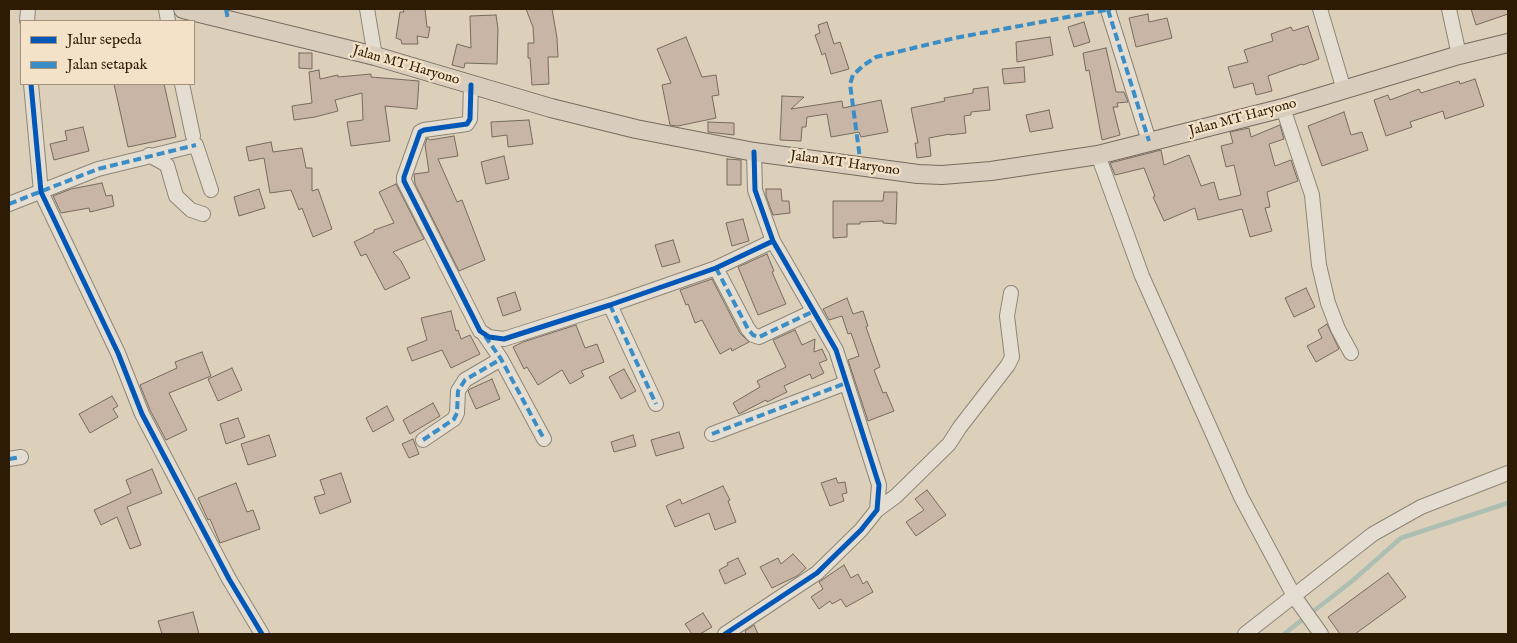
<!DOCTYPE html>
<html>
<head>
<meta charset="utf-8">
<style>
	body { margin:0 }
	#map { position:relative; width:1517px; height:643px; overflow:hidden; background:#ddd0ba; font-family:"IM FELL English",serif }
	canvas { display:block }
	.frame { position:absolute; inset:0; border:10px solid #2d1b04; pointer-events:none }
	.legend { position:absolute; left:20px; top:20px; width:175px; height:65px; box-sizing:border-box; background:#f3e2c8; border:1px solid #a4927a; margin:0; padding:6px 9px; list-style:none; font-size:15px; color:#2d1b04 }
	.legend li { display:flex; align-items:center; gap:10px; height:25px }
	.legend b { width:25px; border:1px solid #a4927a }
</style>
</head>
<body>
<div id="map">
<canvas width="1517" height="643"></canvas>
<div class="frame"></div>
<ul class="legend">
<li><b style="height:6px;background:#0057b8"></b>Jalur sepeda</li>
<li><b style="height:6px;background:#3b8dc5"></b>Jalan setapak</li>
</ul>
</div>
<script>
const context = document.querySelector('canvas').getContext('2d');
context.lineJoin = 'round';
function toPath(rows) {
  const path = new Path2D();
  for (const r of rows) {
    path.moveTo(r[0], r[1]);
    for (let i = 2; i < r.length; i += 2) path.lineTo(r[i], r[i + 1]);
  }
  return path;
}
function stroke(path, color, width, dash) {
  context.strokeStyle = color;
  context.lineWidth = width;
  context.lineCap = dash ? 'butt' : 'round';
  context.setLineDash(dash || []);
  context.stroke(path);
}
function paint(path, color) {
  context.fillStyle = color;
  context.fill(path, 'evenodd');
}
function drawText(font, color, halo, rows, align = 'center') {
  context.font = font + ' "IM FELL English",serif';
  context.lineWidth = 4.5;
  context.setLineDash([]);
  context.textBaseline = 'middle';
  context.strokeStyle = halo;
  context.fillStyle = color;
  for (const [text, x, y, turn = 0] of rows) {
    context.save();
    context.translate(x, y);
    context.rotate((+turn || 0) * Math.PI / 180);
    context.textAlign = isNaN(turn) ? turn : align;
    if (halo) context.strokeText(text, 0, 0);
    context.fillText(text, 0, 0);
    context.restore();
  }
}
const stream = toPath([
	[1284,634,1351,582,1401,538,1508,503]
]);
const building = toPath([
	[403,9,425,9,427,27,430,27,428,38,417,36,418,44,402,44,401,40,396,38,400,12,404,12,403,9],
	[526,9,552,9,557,38,558,57,548,57,549,84,532,85,530,58,528,58,528,43,534,43,533,27,526,9],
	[1471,9,1508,9,1508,14,1476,25,1471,9],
	[1148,14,1149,22,1167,18,1172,38,1136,47,1129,18,1148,14],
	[496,15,498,29,497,64,465,63,464,68,452,65,457,44,471,48,470,16,496,15],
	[827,22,834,44,840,42,849,69,831,74,825,53,822,55,815,35,820,33,818,25,827,22],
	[1084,22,1090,42,1074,47,1068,27,1084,22],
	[1308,26,1319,59,1303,65,1302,64,1268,76,1272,91,1256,95,1253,83,1234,88,1228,67,1248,62,1244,50,1273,41,1271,34,1291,27,1293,31,1308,26],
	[686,37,702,77,716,75,719,95,712,96,716,118,678,126,670,125,662,85,671,83,657,49,686,37],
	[1050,37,1053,55,1017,62,1016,42,1050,37],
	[1106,48,1116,92,1124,92,1128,102,1117,103,1118,107,1113,107,1120,135,1102,140,1089,70,1086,71,1083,53,1106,48],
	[299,53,312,53,312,69,299,68,299,53],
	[1024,67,1025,82,1004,84,1002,69,1024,67],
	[319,70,320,79,338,75,338,77,371,74,371,77,419,81,417,109,385,106,390,141,351,146,347,122,363,120,362,93,335,100,338,111,315,117,294,120,292,106,312,103,309,72,319,70],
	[1475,79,1484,106,1445,119,1443,111,1410,122,1412,127,1386,136,1374,100,1388,95,1390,100,1419,89,1421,93,1459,81,1460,84,1475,79],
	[114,84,164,84,176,137,128,147,114,84],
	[988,87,990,110,971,112,971,115,964,116,966,133,950,135,950,134,929,138,931,156,917,158,915,143,918,143,911,108,945,101,944,98,973,93,973,89,988,87],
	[782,96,804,97,791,109,842,101,843,108,881,100,888,132,861,137,859,132,831,137,827,114,807,117,806,127,802,127,801,141,780,140,782,96],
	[1049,110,1053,128,1030,132,1026,115,1049,110],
	[1344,112,1351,135,1362,132,1368,150,1322,166,1308,126,1344,112],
	[529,120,533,144,508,147,507,135,492,137,491,122,529,120],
	[708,122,734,123,734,135,708,132,708,122],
	[1280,125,1284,139,1269,144,1275,166,1291,160,1298,181,1267,192,1270,207,1265,208,1272,231,1250,237,1242,209,1198,220,1195,208,1164,221,1153,197,1155,196,1144,168,1115,175,1110,163,1161,150,1164,165,1189,155,1201,186,1214,182,1219,200,1241,195,1234,165,1226,167,1221,146,1233,143,1230,132,1249,128,1251,137,1280,125],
	[83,127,89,151,54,160,50,144,67,140,65,131,83,127],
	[454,136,458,156,438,159,457,202,462,200,485,260,459,271,415,184,414,174,429,172,425,145,427,138,430,140,454,136],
	[271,142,273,152,302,148,306,168,312,168,312,191,318,189,332,229,313,237,302,208,299,210,291,190,270,193,264,158,249,161,246,147,271,142],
	[504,156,509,179,486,184,481,162,504,156],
	[727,159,741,160,741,185,727,185,727,159],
	[102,183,106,196,112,195,114,206,90,212,89,208,61,213,53,196,71,189,102,183],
	[396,184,424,239,393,252,401,261,410,278,385,290,366,254,361,256,354,242,374,232,374,230,394,223,379,192,396,184],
	[259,189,265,208,239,216,234,197,259,189],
	[766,189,781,189,782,201,789,201,790,213,773,215,766,196,766,189],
	[884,192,897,192,896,224,883,223,883,221,860,222,860,224,847,224,847,237,833,238,833,201,883,201,884,192],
	[743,219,749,241,732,246,726,223,743,219],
	[673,240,680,262,662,267,655,245,673,240],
	[767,254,774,271,772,272,786,304,758,315,738,267,767,254],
	[712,279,740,333,749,342,732,351,731,348,720,354,702,320,695,323,688,304,686,305,680,290,712,279],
	[1306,288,1315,307,1294,317,1285,298,1306,288],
	[515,292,521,310,503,316,497,298,515,292],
	[847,298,853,314,863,311,868,326,866,327,880,367,874,370,883,393,886,392,894,411,868,421,848,360,859,356,851,333,848,334,842,316,829,320,823,309,847,298],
	[451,311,456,331,458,330,461,339,470,335,480,354,451,368,442,350,412,361,407,348,427,340,421,318,451,311],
	[1327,324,1339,349,1316,362,1307,346,1322,338,1318,330,1327,324],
	[576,325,585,348,597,344,604,362,581,371,584,376,570,384,562,370,538,385,527,367,524,369,513,347,523,342,576,325],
	[795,330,802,345,815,339,814,352,822,349,827,360,819,363,824,373,812,379,810,374,784,386,787,392,767,402,766,400,739,414,733,403,760,387,757,381,786,367,773,340,795,330],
	[202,352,211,376,169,393,187,430,166,440,150,410,140,385,177,368,175,362,202,352],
	[232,368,242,390,218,401,208,379,232,368],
	[624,369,636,391,621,399,609,377,624,369],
	[492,379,500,399,476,409,468,391,470,389,492,379],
	[112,396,118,406,113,409,118,417,90,433,79,414,112,396],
	[433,403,440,416,410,434,403,420,433,403],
	[387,406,394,420,373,432,366,418,387,406],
	[238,418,245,437,226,444,220,424,238,418],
	[679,432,684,448,656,456,651,440,679,432],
	[269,435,276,456,248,465,241,444,269,435],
	[633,435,636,446,614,452,611,442,633,435],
	[413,439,419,454,409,458,402,444,413,439],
	[152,469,162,493,127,507,141,545,130,549,117,517,101,525,94,510,131,493,126,480,152,469],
	[341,473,351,502,320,514,314,497,325,494,320,480,341,473],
	[836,478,838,483,845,482,847,493,842,494,844,501,830,506,821,483,836,478],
	[236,483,247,512,253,510,260,529,220,543,210,519,208,520,198,498,236,483],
	[723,486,730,500,728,501,736,522,715,530,709,513,675,527,666,506,680,499,682,504,723,486],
	[927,490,946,515,916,536,906,522,924,510,915,499,927,490],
	[793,554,806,568,797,576,772,588,760,567,778,558,781,564,793,554],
	[738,558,746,574,725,584,719,570,728,565,727,563,738,558],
	[844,565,851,578,858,574,863,584,867,581,873,592,846,607,841,599,832,604,830,601,819,609,811,597,823,589,819,582,844,565],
	[1388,573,1406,597,1355,634,1340,634,1328,617,1388,573],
	[193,612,199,634,162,634,158,621,193,612],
	[703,613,712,627,700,634,692,634,685,624,703,613],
	[754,625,758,634,746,634,745,631,754,625]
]);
const minor = toPath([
	[166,9,168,21],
	[367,9,375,56],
	[1320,9,1344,90],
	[1449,9,1459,55],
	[1108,10,1149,141],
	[27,21,28,9],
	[31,84,41,192,118,353,142,414,229,579,262,634],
	[182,84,193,136],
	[471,85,470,119,467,124,424,130,420,132,404,177,404,181,480,331,489,337,504,339,610,305,716,268,773,241],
	[1283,108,1312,195,1319,265,1328,303,1338,329,1351,353],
	[149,155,167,165,176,196,191,210,203,214],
	[1098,155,1142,276,1241,497,1294,596,1321,634],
	[9,204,98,169,196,145,211,190],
	[716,268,748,329,753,335,759,337,812,312],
	[610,305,656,404],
	[484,334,501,359,544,439],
	[712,434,846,383],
	[423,440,454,419,457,413,458,391,465,380,501,359],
	[9,459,21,457],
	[877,510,896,496,949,444,960,427,1008,365,1012,357,1007,316,1011,293],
	[725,634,817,573,861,530,877,510,879,485,836,350,773,241,755,190,754,152],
	[1245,634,1373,534,1421,507,1508,473]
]);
const major = toPath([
	[183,9,375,56,551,108,636,129,754,152,918,174,942,175,991,171,1098,155,1283,108,1459,55,1508,43]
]);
const quiet = toPath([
	[226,9,228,19],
	[1108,10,1149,141],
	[861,166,850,84,853,75,864,65,876,57,955,38,1111,9],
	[9,204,98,169,196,145],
	[716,268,748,329,753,335,759,337,812,312],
	[610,305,656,404],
	[485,336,501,359,544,439],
	[712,434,846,383],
	[423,440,454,419,457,413,458,391,465,380,501,359],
	[9,459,21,457]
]);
const cycleway = toPath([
	[31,84,41,192,118,353,142,414,229,579,262,634],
	[471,85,470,119,467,124,424,130,420,132,404,177,404,181,480,331,489,337,504,339,610,305,716,268,773,241],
	[725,634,817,573,861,530,877,510,879,485,836,350,773,241,755,190,754,152]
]);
const streetNames = [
	["Jalan MT Haryono",406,66,16],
	["Jalan MT Haryono",1243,118,-15],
	["Jalan MT Haryono",845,164,8]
];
stroke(stream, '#adbeb2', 4.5);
paint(building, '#c8b5a6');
stroke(building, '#756b5d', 1);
stroke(minor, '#8e8575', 16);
stroke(major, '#756b5d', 20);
stroke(minor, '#e4ddd2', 14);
stroke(major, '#d8cdbd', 18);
stroke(quiet, '#3b8dc5', 4, [8, 4]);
stroke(cycleway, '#0057b8', 5);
drawText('14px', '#2d1b04', '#f3e2c8', streetNames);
</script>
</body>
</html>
